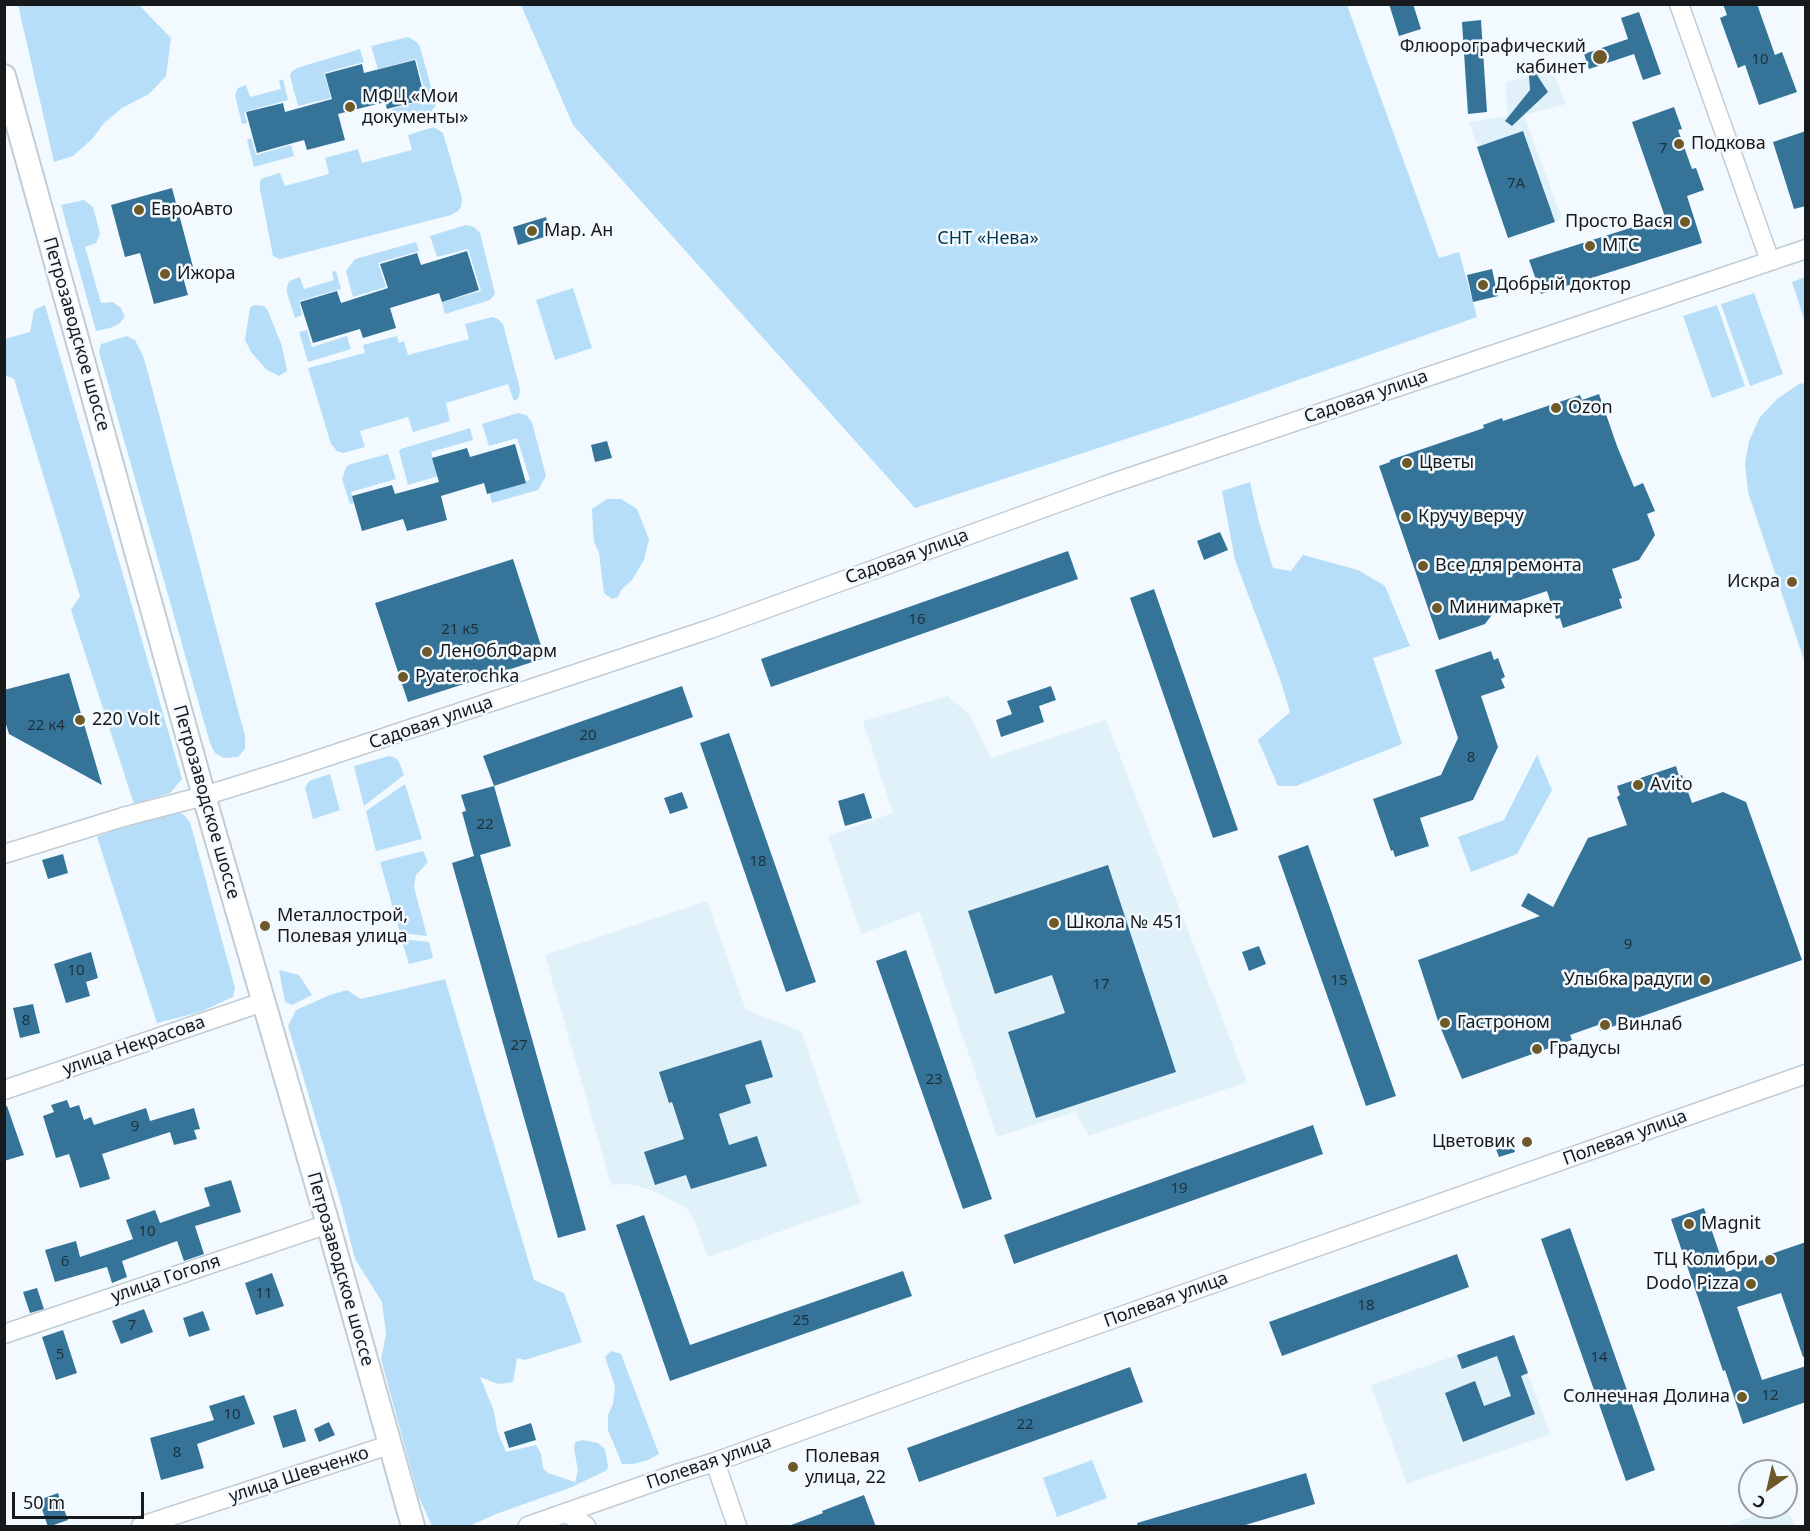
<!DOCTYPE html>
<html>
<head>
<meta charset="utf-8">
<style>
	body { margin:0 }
	#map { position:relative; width:1810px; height:1531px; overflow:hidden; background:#f3faff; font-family:"Noto Sans",sans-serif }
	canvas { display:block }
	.frame { position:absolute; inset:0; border:6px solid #161a1c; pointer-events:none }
	.north { position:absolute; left:1738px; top:1459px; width:60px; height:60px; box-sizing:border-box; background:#f3faff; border:2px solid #9ba0a4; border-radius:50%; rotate:214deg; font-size:16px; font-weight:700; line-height:24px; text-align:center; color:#161a1c }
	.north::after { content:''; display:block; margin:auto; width:21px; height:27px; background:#6e5a29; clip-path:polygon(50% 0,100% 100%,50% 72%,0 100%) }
	.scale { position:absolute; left:12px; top:1492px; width:132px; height:27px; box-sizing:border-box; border:3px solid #161a1c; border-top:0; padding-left:8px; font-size:18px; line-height:21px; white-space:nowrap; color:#161a1c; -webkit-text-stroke:4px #f3faff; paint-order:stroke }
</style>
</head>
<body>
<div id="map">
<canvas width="1810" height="1531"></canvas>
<div class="frame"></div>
<div class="north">С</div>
<div class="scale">50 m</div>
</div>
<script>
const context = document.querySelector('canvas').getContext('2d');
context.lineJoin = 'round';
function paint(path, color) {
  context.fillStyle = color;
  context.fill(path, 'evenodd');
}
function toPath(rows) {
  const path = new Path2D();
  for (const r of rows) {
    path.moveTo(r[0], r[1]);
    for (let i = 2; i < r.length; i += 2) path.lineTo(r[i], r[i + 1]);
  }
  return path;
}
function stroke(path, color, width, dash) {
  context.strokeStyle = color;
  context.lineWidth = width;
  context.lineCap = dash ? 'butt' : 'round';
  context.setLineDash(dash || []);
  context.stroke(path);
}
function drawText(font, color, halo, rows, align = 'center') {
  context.font = font + ' "Noto Sans",sans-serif';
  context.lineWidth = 5;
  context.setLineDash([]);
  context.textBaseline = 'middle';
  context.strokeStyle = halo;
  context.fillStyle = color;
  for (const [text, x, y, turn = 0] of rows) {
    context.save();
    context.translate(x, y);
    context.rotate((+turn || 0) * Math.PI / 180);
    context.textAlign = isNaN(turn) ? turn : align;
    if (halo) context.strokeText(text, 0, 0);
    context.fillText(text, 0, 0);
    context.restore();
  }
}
const built = toPath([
	[1551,68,1566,104,1524,115,1562,219,1508,238,1469,122,1507,116,1506,82],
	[948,696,970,715,991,758,1106,720,1247,1082,1089,1136,1075,1112,997,1137,920,912,861,934,828,836,893,813,863,721],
	[707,901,746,1010,801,1031,861,1203,708,1257,695,1222,686,1208,649,1189,628,1184,611,1185,545,955],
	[1514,1335,1550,1434,1407,1484,1371,1385],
	[1779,1507,1786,1507,1796,1526,1725,1526]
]);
const green = toPath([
	[18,5,139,5,171,38,166,76,149,94,122,108,104,123,93,138,73,156,54,162],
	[521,5,1347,5,1439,258,1459,252,1477,317,1193,417,915,508,573,125],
	[408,37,417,42,420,47,436,105,431,112,395,121,392,109,427,99,416,59,378,69,371,46],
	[360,49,364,62,324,73,331,98,298,106,290,76,291,72,297,68],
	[283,79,288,100,244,112,247,123,242,124,235,95,238,88,246,85,250,97,281,89,279,81],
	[434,127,443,133,462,198,461,207,458,211,451,215,280,259,273,256,260,189,260,181,263,178,280,173,285,186,329,174,325,158,358,149,362,163,412,150,408,135],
	[251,138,256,155,291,145,294,156,254,167,247,140],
	[84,200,93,207,100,234,96,243,85,247,101,303,113,302,121,308,125,317,119,324,110,328,96,331,61,205],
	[466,225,474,227,480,233,495,294,490,300,445,314,442,302,481,291,468,249,437,257,430,236],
	[416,242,419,251,378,263,386,287,353,297,346,271,355,259],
	[336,271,341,289,299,301,302,315,295,318,287,293,287,287,289,281,300,277,304,289,334,280,332,272],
	[1805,277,1806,277,1805,322,1792,282],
	[573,288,592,348,555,360,536,300],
	[1754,293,1783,374,1750,386,1721,304],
	[45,305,182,779,170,793,134,804,71,610,80,596,14,379,5,375,5,339,30,332,34,310],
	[254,305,264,306,268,311,282,346,287,371,279,376,267,370,251,352,245,340,250,308],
	[1717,305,1745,386,1712,398,1683,316],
	[492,317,498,319,503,324,520,389,519,397,516,400,514,401,508,384,446,403,450,421,413,432,408,417,360,431,365,447,343,453,337,451,331,444,308,368,365,353,363,345,397,336,399,343,404,341,408,355,469,339,465,324],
	[307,330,312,347,347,336,351,349,308,362,299,332],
	[127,336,135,340,144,358,245,736,245,749,238,757,224,758,215,753,210,743,99,352,101,344],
	[1805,383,1806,383,1805,663,1748,492,1745,463,1749,441,1760,417,1777,399,1799,384],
	[518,413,526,415,532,422,546,476,538,490,492,503,489,492,530,480,517,438,489,446,482,424],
	[470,428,473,440,431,452,438,476,408,485,399,451,401,449],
	[388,454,396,479,351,492,354,503,350,504,342,479,346,467,351,464],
	[1250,482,1259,522,1273,568,1291,571,1303,555,1358,570,1385,586,1410,646,1373,658,1402,744,1296,786,1278,786,1258,740,1290,712,1280,679,1235,560,1222,491],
	[607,499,621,499,637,509,649,539,644,560,632,580,621,590,618,597,612,599,604,593,599,553,594,542,593,529,592,509],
	[1537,755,1552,790,1517,854,1471,872,1458,837,1504,820],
	[389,756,396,758,400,764,404,775,364,806,354,766],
	[330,774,340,810,313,819,305,788,309,781],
	[405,784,422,839,376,851,366,811],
	[169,812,183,814,190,822,235,988,233,997,200,1012,157,1023,97,837,136,821],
	[423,851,428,862,416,875,414,887,427,936,400,933,380,862],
	[401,939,429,942,433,958,409,964],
	[279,970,299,975,312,995,292,1005,285,1002],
	[445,979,534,1280,564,1293,582,1342,525,1360,517,1358,513,1382,498,1384,480,1377,494,1411,497,1430,506,1452,536,1445,541,1454,543,1468,548,1473,575,1482,578,1471,574,1448,575,1442,583,1440,598,1443,605,1449,608,1466,607,1470,572,1487,496,1514,469,1526,432,1526,418,1495,381,1359,386,1334,382,1302,355,1259,341,1204,288,1026,296,1010,330,995,347,990,361,999],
	[611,1351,621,1354,659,1454,648,1460,633,1464,622,1464,608,1430,608,1415,613,1404,615,1386,605,1357],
	[1092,1460,1107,1498,1057,1517,1043,1478]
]);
const building = toPath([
	[1389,4,1413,4,1421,29,1399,36],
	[1723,4,1757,4,1775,55,1782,52,1797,92,1759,105,1745,65,1738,68,1720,18,1727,15],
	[1639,12,1661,74,1643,80,1634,54,1589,69,1584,54,1628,39,1621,18],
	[1481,20,1487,112,1468,114,1462,22],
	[415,60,425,99,387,109,385,102,338,114,345,140,307,150,304,140,257,153,246,112,283,103,285,112,332,99,325,74,362,64,364,73],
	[1528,61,1548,92,1512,126,1505,121,1530,90],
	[1674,107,1682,129,1678,130,1692,169,1696,168,1704,190,1687,196,1702,243,1541,294,1529,260,1665,217,1632,122],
	[1523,131,1555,222,1508,238,1477,147],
	[1806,131,1806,206,1794,209,1773,142],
	[172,188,193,267,181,270,188,295,154,304,140,253,125,257,111,205],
	[546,217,551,235,518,245,513,227],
	[467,251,479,290,442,302,439,293,390,308,396,328,363,338,360,329,313,343,300,302,337,291,341,303,388,288,380,264,417,253,421,265],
	[1492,269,1498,296,1473,302,1467,275],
	[1599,394,1617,446,1634,487,1643,483,1655,511,1647,514,1655,535,1639,560,1612,569,1622,598,1619,599,1622,608,1563,628,1560,618,1556,619,1547,591,1497,608,1485,624,1439,640,1379,466,1390,462,1390,460,1484,428,1483,425,1502,418,1503,421,1580,395,1582,400],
	[607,441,612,458,595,462,591,445],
	[515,444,526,483,487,494,484,483,441,496,447,520,407,531,403,519,362,531,352,496,392,485,395,494,439,482,432,458,467,448,470,457],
	[1220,532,1228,550,1204,560,1197,541],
	[1068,551,1078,579,771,687,761,659],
	[513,559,545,658,408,702,375,603],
	[1154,589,1238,830,1213,838,1130,598],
	[1491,651,1494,660,1498,658,1505,677,1501,679,1505,688,1481,696,1498,747,1473,800,1420,818,1429,846,1395,857,1393,850,1391,851,1373,799,1441,775,1458,738,1435,670],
	[69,673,102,785,9,734,4,718,4,690],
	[682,686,693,717,494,786,483,756],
	[1051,686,1056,700,1039,706,1044,722,1001,737,996,720,1012,714,1007,701],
	[729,733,816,982,786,992,700,743],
	[1676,766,1679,776,1682,775,1692,803,1723,792,1746,802,1802,960,1600,1031,1598,1025,1570,1035,1572,1040,1462,1079,1439,1024,1418,960,1540,916,1521,906,1528,893,1553,907,1588,838,1627,825,1617,797,1620,795,1617,786],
	[494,786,511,846,480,855,586,1230,558,1238,452,863,474,856,462,812,466,811,461,795],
	[682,792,688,808,670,814,664,798],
	[864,793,872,818,845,826,838,801],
	[1308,845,1396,1096,1366,1106,1278,856],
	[63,854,68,873,48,879,42,860],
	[1108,865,1176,1072,1036,1118,1008,1032,1065,1013,1052,975,995,994,968,911],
	[1259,946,1266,964,1249,971,1242,952],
	[906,950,992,1199,963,1209,876,961],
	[91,952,98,978,86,982,90,996,66,1003,54,964],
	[33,1004,40,1033,20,1038,13,1008],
	[761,1040,773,1077,745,1085,751,1103,719,1114,729,1145,757,1136,767,1166,691,1189,686,1175,655,1185,644,1152,684,1139,672,1102,669,1103,659,1072],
	[67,1100,70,1108,79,1105,84,1120,91,1117,94,1125,146,1108,150,1121,194,1108,200,1129,194,1130,197,1139,174,1145,170,1132,102,1154,110,1179,80,1188,69,1154,56,1158,43,1116,54,1112,51,1105],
	[4,1106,7,1106,24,1155,4,1161],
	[1313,1125,1323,1154,1014,1264,1004,1235],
	[1511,1138,1515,1152,1499,1157,1494,1144],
	[231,1180,241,1212,195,1226,204,1254,184,1261,177,1241,122,1261,127,1277,112,1283,107,1267,55,1282,45,1250,76,1241,80,1257,133,1239,126,1220,155,1210,160,1223,210,1206,204,1188],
	[1704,1208,1726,1272,1772,1257,1771,1254,1806,1242,1806,1356,1803,1357,1781,1293,1737,1307,1762,1380,1806,1366,1806,1402,1743,1424,1725,1370,1723,1371,1671,1219],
	[644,1215,690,1345,903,1271,912,1296,670,1381,616,1225],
	[1570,1228,1655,1470,1626,1481,1541,1239],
	[1457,1254,1469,1287,1282,1356,1269,1322],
	[272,1273,284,1306,256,1315,245,1283],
	[37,1288,44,1309,30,1313,23,1292],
	[144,1309,153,1332,121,1344,112,1321],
	[203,1311,210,1330,189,1337,183,1318],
	[63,1330,77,1373,56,1380,42,1337],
	[1514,1335,1528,1373,1521,1376,1535,1414,1463,1442,1445,1393,1475,1381,1484,1406,1511,1396,1497,1356,1462,1369,1457,1355],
	[1130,1367,1143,1402,919,1482,907,1448],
	[244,1395,255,1424,197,1444,204,1468,161,1480,150,1438,214,1420,209,1406],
	[296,1409,306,1441,283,1448,273,1416],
	[329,1422,335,1435,319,1442,314,1429],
	[531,1423,536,1440,509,1448,504,1432],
	[1306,1473,1315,1504,1239,1527,1138,1527,1137,1523],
	[58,1493,68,1520,48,1527,39,1500],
	[864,1495,876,1527,792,1527,791,1525,823,1513,822,1511]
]);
const minor = toPath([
	[1679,4,1770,261],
	[4,854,123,817,204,796,287,770,710,629,1104,486,1806,249],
	[4,1090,263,1002],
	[4,1334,328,1224],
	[715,1462,737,1526],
	[567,1513,586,1526],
	[141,1526,389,1445],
	[528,1526,679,1473,715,1462,974,1368,1806,1074]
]);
const major = toPath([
	[4,76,204,796,328,1224,413,1526]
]);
const markers = [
	[1600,57,8,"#6e5a29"],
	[350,107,6,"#6e5a29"],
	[1679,144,6,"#6e5a29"],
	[139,210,6,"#6e5a29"],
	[1685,222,6,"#6e5a29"],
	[532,231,6,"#6e5a29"],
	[1590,246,6,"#6e5a29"],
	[165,274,6,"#6e5a29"],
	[1483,285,6,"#6e5a29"],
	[1556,408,6,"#6e5a29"],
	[1407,463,6,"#6e5a29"],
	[1406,517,6,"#6e5a29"],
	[1423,566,6,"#6e5a29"],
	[1792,582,6,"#6e5a29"],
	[1437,608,6,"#6e5a29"],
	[427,652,6,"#6e5a29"],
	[403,677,6,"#6e5a29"],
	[80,720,6,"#6e5a29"],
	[1638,785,6,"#6e5a29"],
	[1054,923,6,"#6e5a29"],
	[265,926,6,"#6e5a29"],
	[1705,980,6,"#6e5a29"],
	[1445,1023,6,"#6e5a29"],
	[1605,1025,6,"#6e5a29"],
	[1537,1049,6,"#6e5a29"],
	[1527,1142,6,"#6e5a29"],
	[1689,1224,6,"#6e5a29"],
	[1770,1260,6,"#6e5a29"],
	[1751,1284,6,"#6e5a29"],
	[1742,1397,6,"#6e5a29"],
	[793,1467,6,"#6e5a29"]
];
const numberNames = [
	["10",1760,60],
	["7",1663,149],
	["7А",1516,184],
	["16",917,620],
	["21 к5",460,630],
	["22 к4",46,726],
	["20",588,736],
	["8",1471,758],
	["22",485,825],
	["18",758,862],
	["9",1628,945],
	["10",76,971],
	["15",1339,981],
	["17",1101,985],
	["8",26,1021],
	["27",519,1046],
	["23",934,1080],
	["9",135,1127],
	["19",1179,1189],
	["10",147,1232],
	["6",65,1262],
	["11",264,1294],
	["18",1366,1306],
	["25",801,1321],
	["7",132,1326],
	["5",60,1355],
	["14",1599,1358],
	["12",1770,1396],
	["10",232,1415],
	["22",1025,1425],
	["8",177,1453]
];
const poiNames = [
	["Флюорографический",1586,47,"right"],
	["кабинет",1586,68,"right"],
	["МФЦ «Мои",362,97],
	["документы»",362,118],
	["Подкова",1691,144],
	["ЕвроАвто",151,210],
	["Просто Вася",1673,222,"right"],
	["Мар. Ан",544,231],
	["МТС",1602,246],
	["Ижора",177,274],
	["Добрый доктор",1495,285],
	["Ozon",1568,408],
	["Цветы",1419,463],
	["Кручу верчу",1418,517],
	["Все для ремонта",1435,566],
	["Искра",1780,582,"right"],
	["Минимаркет",1449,608],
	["ЛенОблФарм",439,652],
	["Pyaterochka",415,677],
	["220 Volt",92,720],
	["Avito",1650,785],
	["Металлострой,",277,916],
	["Полевая улица",277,937],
	["Школа № 451",1066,923],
	["Улыбка радуги",1693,980,"right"],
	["Гастроном",1457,1023],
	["Винлаб",1617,1025],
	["Градусы",1549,1049],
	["Цветовик",1515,1142,"right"],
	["Magnit",1701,1224],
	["ТЦ Колибри",1758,1260,"right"],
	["Dodo Pizza",1739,1284,"right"],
	["Солнечная Долина",1730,1397,"right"],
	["Полевая",805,1457],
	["улица, 22",805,1478]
];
const parkNames = [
	["СНТ «Нева»",988,239]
];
const streetNames = [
	["Петрозаводское шоссе",76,334,74],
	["Садовая улица",1366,397,-19],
	["Садовая улица",907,557,-20],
	["Садовая улица",431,723,-19],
	["Петрозаводское шоссе",206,802,74],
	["улица Некрасова",134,1046,-19],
	["Полевая улица",1625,1138,-20],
	["Петрозаводское шоссе",340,1269,74],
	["улица Гоголя",166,1279,-19],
	["Полевая улица",1166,1300,-20],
	["Полевая улица",709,1463,-19],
	["улица Шевченко",299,1475,-18]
];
paint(built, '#e1f1fa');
paint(green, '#b6def8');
paint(building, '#357498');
stroke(minor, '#c1ccd4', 21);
stroke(major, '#c1ccd4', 26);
stroke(minor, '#fff', 18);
stroke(major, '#fff', 22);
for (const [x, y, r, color] of markers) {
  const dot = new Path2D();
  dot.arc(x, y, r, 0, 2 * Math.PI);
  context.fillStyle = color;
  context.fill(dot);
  stroke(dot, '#f3faff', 2);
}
drawText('15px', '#1e303b', null, numberNames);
drawText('18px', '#161a1c', '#f3faff', poiNames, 'left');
drawText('18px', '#003750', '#f3faff', parkNames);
drawText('18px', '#161a1c', '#f3faff', streetNames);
</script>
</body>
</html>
